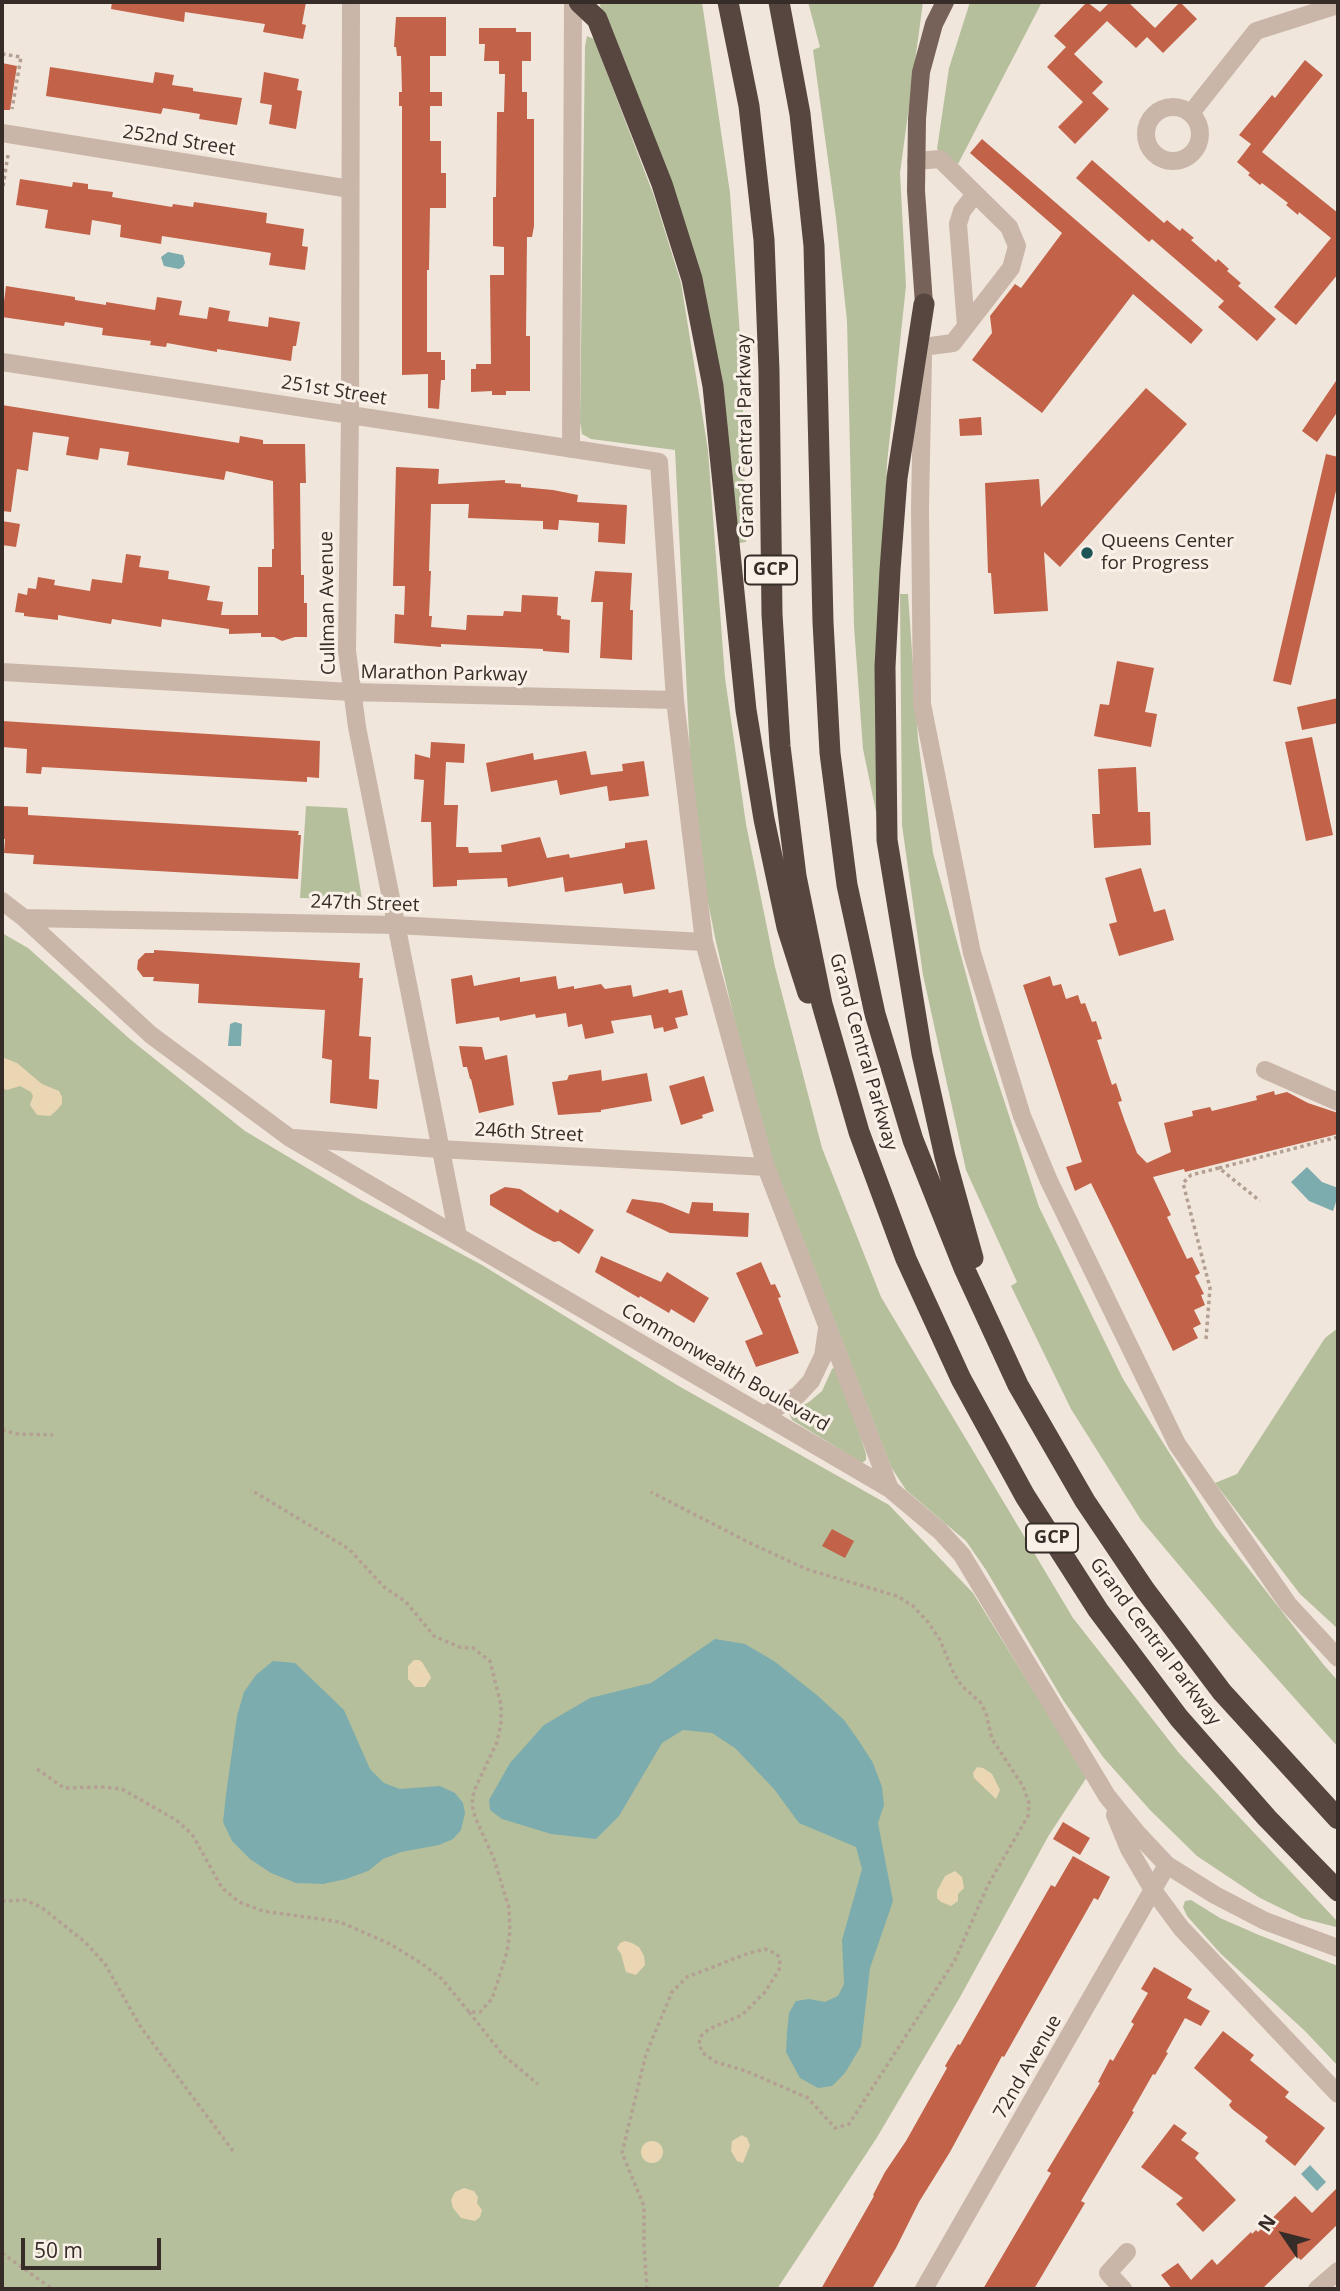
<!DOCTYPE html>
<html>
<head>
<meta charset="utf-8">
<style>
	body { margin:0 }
	#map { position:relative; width:1340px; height:2291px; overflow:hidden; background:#f1e6dc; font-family:"Open Sans",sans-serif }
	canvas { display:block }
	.frame { position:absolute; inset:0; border:4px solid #362c28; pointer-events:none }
	.north { position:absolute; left:1249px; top:2200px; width:70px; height:70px; -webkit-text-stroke:5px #f9f0e8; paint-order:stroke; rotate:305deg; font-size:19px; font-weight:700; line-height:28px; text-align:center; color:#362c28 }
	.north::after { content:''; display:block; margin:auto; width:24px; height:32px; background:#362c28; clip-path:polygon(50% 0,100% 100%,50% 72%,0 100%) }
	.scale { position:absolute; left:21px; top:2238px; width:140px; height:32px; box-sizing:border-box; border:4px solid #362c28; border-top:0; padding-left:9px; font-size:21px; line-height:24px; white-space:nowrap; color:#362c28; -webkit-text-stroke:5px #f9f0e8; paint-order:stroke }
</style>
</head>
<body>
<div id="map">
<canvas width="1340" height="2291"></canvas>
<div class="frame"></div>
<div class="north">N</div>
<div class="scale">50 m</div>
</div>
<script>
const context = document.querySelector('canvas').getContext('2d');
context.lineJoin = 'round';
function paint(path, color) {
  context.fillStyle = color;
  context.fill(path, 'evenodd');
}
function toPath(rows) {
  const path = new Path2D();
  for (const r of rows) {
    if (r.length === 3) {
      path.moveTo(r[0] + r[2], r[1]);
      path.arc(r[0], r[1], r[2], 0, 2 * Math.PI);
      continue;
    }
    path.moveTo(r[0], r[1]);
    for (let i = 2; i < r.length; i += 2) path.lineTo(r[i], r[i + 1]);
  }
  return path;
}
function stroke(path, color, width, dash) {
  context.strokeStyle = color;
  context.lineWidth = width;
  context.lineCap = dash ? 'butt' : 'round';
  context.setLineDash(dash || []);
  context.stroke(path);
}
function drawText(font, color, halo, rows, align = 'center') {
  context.font = font + ' "Open Sans",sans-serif';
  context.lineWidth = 6;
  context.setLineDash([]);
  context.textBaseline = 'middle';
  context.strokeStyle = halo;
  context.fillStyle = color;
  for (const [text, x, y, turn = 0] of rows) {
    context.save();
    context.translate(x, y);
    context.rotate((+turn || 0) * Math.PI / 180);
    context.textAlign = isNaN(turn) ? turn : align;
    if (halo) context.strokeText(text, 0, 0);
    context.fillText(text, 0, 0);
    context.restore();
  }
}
const green = toPath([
	[599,2,702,2,730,193,742,364,746,542,739,543,709,325],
	[808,2,923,2,900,173,906,286,887,463,880,650,880,831,863,749,854,626,847,321,836,218,813,50,820,47],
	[970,2,1042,2,958,164,937,149,949,68],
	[587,36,594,39,654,196,681,283,708,450,725,678,746,824,775,967,822,1148,881,1297,1073,1618,1179,1753,1338,1922,1336,1927,1301,1918,1260,1898,1197,1856,1150,1810,1103,1757,1063,1700,986,1570,966,1541,906,1490,891,1467,772,1159,740,1043,716,942,704,882,690,755,675,450,591,439,582,434,580,422,585,46],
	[900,594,908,594,918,739,933,853,982,1033,1039,1207,1123,1379,1216,1527,1323,1664,1338,1681,1338,1747,1231,1627,1141,1520,1071,1409,1011,1286,1017,1282,966,1170,923,975,902,825],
	[306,806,347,808,362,899,300,898],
	[2,933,28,948,131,1040,245,1131,359,1199,482,1265,677,1385,889,1505,973,1593,1087,1777,1049,1835,959,1999,876,2139,777,2289,2,2289],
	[1338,1328,1338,1629,1300,1594,1215,1483,1237,1474,1325,1338],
	[835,1367,839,1370,866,1454,866,1460,862,1463,792,1420,789,1413,809,1402,822,1391,832,1369],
	[1191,1900,1220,1918,1259,1935,1338,1966,1338,2066,1305,2031,1221,1954,1187,1916,1183,1907,1185,1901]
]);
const sand = toPath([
	[2,1057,17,1063,42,1084,59,1091,62,1097,62,1104,56,1111,50,1116,37,1115,30,1105,33,1096,31,1092,20,1086,7,1090,2,1088],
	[414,1660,419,1660,422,1662,430,1675,431,1678,425,1687,415,1687,408,1679,408,1666],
	[977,1767,983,1768,992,1774,1000,1790,996,1799,974,1778,973,1773],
	[955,1871,962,1877,964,1888,958,1894,958,1901,951,1906,941,1902,937,1898,937,1891,945,1876],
	[625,1941,632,1943,639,1947,644,1956,645,1965,636,1975,626,1972,621,1954,617,1948,620,1943],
	[742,2135,747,2138,750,2145,743,2163,737,2161,731,2151,732,2141],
	[652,2152,11],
	[464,2188,474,2191,478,2197,477,2203,482,2210,480,2217,475,2221,461,2218,453,2208,451,2200,455,2192]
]);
const water = toPath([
	[168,252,183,255,185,263,183,267,179,269,164,266,161,257],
	[235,1022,242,1024,241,1046,228,1046,230,1024],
	[1307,1167,1322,1182,1338,1188,1338,1196,1333,1211,1309,1201,1291,1182],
	[715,1639,745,1644,774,1661,818,1696,844,1720,859,1741,873,1763,882,1787,884,1805,878,1823,893,1901,870,1968,861,2046,845,2073,832,2086,818,2088,800,2078,786,2052,787,2032,789,2013,796,2001,809,1999,825,2002,838,1996,844,1984,842,1940,862,1869,856,1847,799,1823,774,1789,735,1748,712,1733,683,1730,662,1743,619,1816,596,1839,551,1834,502,1819,490,1810,489,1800,510,1763,544,1725,590,1698,651,1683],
	[273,1661,295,1663,344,1710,370,1769,384,1783,400,1789,440,1786,455,1793,463,1803,465,1813,461,1830,453,1839,439,1845,401,1852,383,1859,368,1871,346,1879,323,1884,296,1883,271,1873,250,1859,232,1841,223,1822,226,1795,237,1716,244,1692,256,1675],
	[1310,2165,1326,2182,1317,2191,1301,2174]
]);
const building = toPath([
	[112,2,306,2,302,24,306,25,303,39,263,32,265,24,185,12,184,22,111,9],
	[1087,2,1100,12,1110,2,1128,2,1155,28,1180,2,1197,19,1163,53,1147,37,1136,48,1107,21,1074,54,1103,82,1092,93,1109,109,1075,144,1058,127,1083,102,1047,67,1066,47,1054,36],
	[396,17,446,17,446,56,430,56,430,92,442,92,442,106,430,106,430,141,441,141,441,173,446,173,446,208,430,208,429,270,427,270,427,352,441,352,441,360,445,360,445,380,441,380,439,409,428,408,428,374,402,375,402,106,399,106,399,92,402,92,401,56,397,56,396,47,394,47],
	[479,28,516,28,516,32,531,32,531,61,522,61,522,92,527,92,527,119,534,119,534,226,532,237,527,237,526,336,530,336,530,391,506,391,506,395,492,395,492,391,471,392,471,369,476,369,476,364,491,364,490,275,504,275,504,247,493,246,493,197,496,197,497,112,504,112,505,74,499,74,499,61,484,61,485,44,479,44],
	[1305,60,1323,75,1262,152,1338,213,1338,274,1296,325,1274,307,1331,238,1299,212,1298,215,1286,205,1288,203,1262,183,1260,185,1248,175,1250,173,1237,162,1251,144,1239,135,1272,95,1275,98],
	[2,63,17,66,10,110,2,110],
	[50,67,153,83,155,72,174,75,172,85,193,88,193,91,242,98,237,125,199,119,200,114,163,108,161,114,46,96],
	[264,72,299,79,297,90,302,91,296,129,269,124,272,105,260,103],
	[982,139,1203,330,1191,344,1133,294,1042,413,972,360,992,333,990,316,1015,284,1021,288,1062,233,970,153],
	[1092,160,1164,223,1167,220,1180,231,1182,228,1194,238,1191,240,1216,262,1218,259,1229,269,1227,271,1241,283,1238,286,1276,319,1257,341,1218,307,1224,301,1152,239,1149,242,1076,178],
	[20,179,72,187,73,182,88,184,88,189,113,192,112,197,172,207,173,204,193,207,194,202,267,213,266,223,304,229,302,246,308,247,305,270,269,265,271,253,162,236,161,244,120,237,121,225,92,220,90,235,45,228,48,210,16,205],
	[6,286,75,297,75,300,106,305,106,302,155,310,157,297,182,301,179,315,207,319,209,307,230,311,228,321,268,327,269,317,300,322,296,346,293,346,291,361,217,349,217,352,167,343,166,347,150,345,151,341,102,335,103,328,65,322,64,326,2,317],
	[1338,378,1338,411,1317,442,1302,431],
	[1146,388,1187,424,1060,567,1044,552,1048,611,994,614,991,573,988,573,985,483,1039,479,1041,507],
	[2,405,239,443,240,436,263,440,263,444,305,444,306,483,300,483,301,575,304,575,304,603,307,603,307,637,295,637,282,641,274,637,261,637,261,633,229,634,229,629,162,619,161,627,112,619,111,624,58,615,58,620,24,616,24,613,15,612,18,593,27,595,28,588,36,589,38,577,55,580,54,585,90,591,92,579,122,583,126,554,141,556,139,567,169,571,168,579,210,586,207,600,223,602,221,615,258,615,258,567,272,567,272,549,274,549,273,481,226,471,224,480,127,465,129,452,100,448,98,460,66,455,69,437,33,432,28,471,17,469,11,512,2,511],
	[981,417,982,435,960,436,959,419],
	[1326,454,1338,457,1338,482,1291,685,1273,681],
	[396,467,439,469,438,484,505,480,505,483,521,484,521,487,553,490,578,495,577,502,627,505,625,544,598,542,599,523,559,520,558,530,543,529,543,521,468,518,469,504,431,504,429,571,431,571,429,616,432,616,431,627,466,630,467,615,503,616,504,611,521,612,522,595,558,597,557,615,561,616,561,619,570,620,569,653,543,651,543,649,441,644,441,647,394,643,395,614,404,615,405,586,393,586],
	[2,521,20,524,16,547,2,545],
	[595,571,632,573,630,610,633,610,632,660,600,658,603,602,591,602],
	[1117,661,1154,668,1145,712,1157,714,1151,747,1094,736,1100,704,1109,705],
	[1338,698,1338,723,1302,730,1297,707],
	[2,721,320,741,319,778,307,777,307,782,42,767,41,774,26,773,27,749,2,747],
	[1312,737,1333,835,1306,841,1285,742],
	[431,742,465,744,464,763,446,762,444,805,458,805,456,847,468,847,469,853,502,852,501,845,540,837,547,858,569,854,570,858,625,848,625,843,647,840,655,889,624,894,622,883,565,892,563,877,508,887,507,878,457,880,457,886,433,887,431,822,421,822,424,780,414,779,415,754,430,758],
	[586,751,591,775,623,771,622,764,644,761,649,796,609,801,607,786,560,795,557,780,491,792,486,763,533,753,534,760],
	[1136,767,1138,812,1150,812,1151,845,1094,848,1092,814,1100,814,1098,769],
	[3,806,28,807,28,815,299,831,298,835,301,835,298,879,33,864,34,855,4,853,5,839,2,839],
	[1141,868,1154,912,1165,909,1174,940,1119,956,1109,924,1117,922,1105,878],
	[154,950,360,963,359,978,363,978,359,1036,371,1037,369,1079,379,1080,377,1109,330,1103,332,1060,322,1058,325,1010,198,1003,199,984,153,981,154,977,143,977,137,969,138,960,145,953,154,953],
	[472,975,474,986,520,977,520,982,556,976,558,989,574,986,574,989,601,984,605,989,631,985,633,997,668,989,669,993,682,990,688,1015,675,1018,678,1028,664,1032,663,1027,654,1029,651,1015,611,1021,614,1033,585,1039,582,1024,568,1027,566,1013,536,1018,535,1014,500,1021,499,1017,456,1024,451,979],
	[1050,976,1053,986,1061,984,1066,999,1078,995,1081,1004,1085,1003,1092,1022,1096,1021,1102,1039,1097,1040,1112,1085,1116,1083,1122,1101,1118,1102,1125,1122,1137,1153,1147,1163,1171,1152,1164,1123,1193,1116,1192,1111,1210,1107,1212,1111,1257,1100,1256,1096,1274,1091,1275,1095,1287,1092,1308,1103,1338,1113,1338,1134,1185,1172,1184,1169,1153,1177,1171,1215,1167,1217,1187,1259,1192,1257,1200,1273,1195,1276,1204,1294,1201,1295,1205,1305,1194,1310,1201,1324,1193,1328,1198,1338,1173,1351,1091,1183,1075,1191,1066,1167,1082,1162,1023,985],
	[459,1046,482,1047,485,1060,507,1055,514,1105,479,1113,471,1079,470,1079,467,1067,463,1067],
	[601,1070,602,1081,647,1073,652,1101,601,1110,601,1112,558,1115,552,1082,567,1080,569,1075],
	[704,1076,714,1111,702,1115,703,1118,681,1125,669,1086],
	[505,1187,520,1189,558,1213,560,1209,594,1230,579,1254,559,1241,554,1242,533,1231,490,1205,490,1195],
	[632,1199,662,1203,689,1214,692,1202,713,1203,713,1211,749,1213,748,1237,670,1233,626,1212],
	[601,1256,661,1282,667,1272,709,1298,694,1323,671,1309,669,1313,640,1296,639,1298,595,1272],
	[761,1262,771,1285,775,1284,781,1297,778,1298,799,1353,756,1367,745,1341,763,1334,736,1273],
	[832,1529,854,1541,845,1558,822,1546],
	[1063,1822,1090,1838,1080,1855,1053,1839],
	[1073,1856,1110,1877,1098,1900,1094,1898,1004,2057,1002,2056,950,2152,919,2202,896,2248,872,2289,821,2289,874,2196,873,2195,885,2172,906,2141,947,2068,945,2066,958,2044,960,2045,1051,1885,1055,1887],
	[1154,1967,1192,1989,1187,1998,1210,2011,1201,2026,1185,2018,1166,2052,1168,2053,1155,2075,1153,2074,1132,2111,1134,2112,1081,2201,1085,2203,1034,2289,983,2289,1051,2173,1047,2171,1100,2083,1098,2082,1110,2059,1113,2061,1134,2024,1131,2022,1148,1993,1141,1989],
	[1223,2031,1254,2055,1250,2060,1289,2092,1285,2097,1325,2128,1295,2166,1268,2144,1265,2141,1268,2137,1232,2109,1229,2105,1232,2101,1194,2068],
	[1174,2124,1187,2133,1181,2140,1199,2153,1195,2158,1236,2200,1203,2232,1176,2204,1183,2198,1141,2167],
	[1338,2187,1338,2224,1301,2260,1296,2256,1262,2289,1172,2289,1161,2275,1178,2263,1191,2280,1212,2259,1217,2265,1251,2232,1252,2234,1256,2230,1258,2232,1295,2196,1312,2213]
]);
const path = toPath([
	[2,54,21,57,12,109],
	[2,193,8,155],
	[1219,1168,1338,1137],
	[1206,1339,1210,1288,1183,1183,1191,1175,1219,1168,1260,1201],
	[2,1430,17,1434,53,1435],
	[37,1769,64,1788,102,1787,122,1789,176,1820,192,1834,222,1888,239,1902,263,1911,340,1922,390,1944,421,1963,442,1979,469,2012,480,2012,492,1999,507,1952,510,1931,509,1908,494,1859,475,1817,472,1804,474,1791,497,1742,501,1723,501,1705,490,1661,473,1648,459,1647,434,1636,406,1602,384,1587,349,1549,251,1490],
	[2,1901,25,1900,41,1907,85,1942,105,1964,140,2026,233,2151],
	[469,2012,503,2055,538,2084],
	[2,2253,52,2289],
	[647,2289,644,2245,644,2206,622,2153,646,2054,672,1992,687,1977,749,1953,765,1949,777,1954,780,1960,779,1970,765,1992,742,2015,709,2029,700,2037,699,2045,703,2053,716,2062,746,2071,808,2098,835,2128,849,2124,955,1960,988,1885,1028,1816,1029,1803,1023,1786,992,1739,986,1713,980,1702,962,1686,954,1674,940,1640,928,1622,913,1606,897,1596,806,1569,748,1542,651,1492]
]);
const minor = toPath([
	[351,2,350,414,347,651,357,727,458,1236],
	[1173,134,27],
	[1191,113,1256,31,1338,5],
	[2,133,350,189],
	[916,161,940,159,1009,227,1017,246,1011,268,953,343,923,347],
	[966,326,958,224,962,211,975,194],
	[923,357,920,508,922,704,972,953,1022,1116,1049,1181,1177,1444,1288,1604,1338,1658],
	[2,362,659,462,675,700,704,942,766,1167,890,1489],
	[571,449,573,2],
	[2,672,351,692,675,700],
	[2,901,24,918,151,1035,290,1138,890,1489,940,1531,962,1555,1107,1796,1137,1833,1167,1865,1215,1895,1265,1921,1338,1948],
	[24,918,396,925,704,942],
	[1265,1070,1338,1102],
	[293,1138,439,1149,766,1167],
	[764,1415,798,1395,811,1381,823,1356,827,1329],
	[1115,1815,1129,1849,1153,1890,1181,1928,1338,2094],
	[924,2289,1167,1865],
	[1123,2289,1108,2273,1127,2252],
	[1317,2289,1338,2271]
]);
const major = toPath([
	[924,304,916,191,917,119,921,72,934,24,945,2]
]);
const highway = toPath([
	[579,2,597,19,662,184,692,279,713,386,746,710,764,819,787,927,808,993],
	[728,2,749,106,764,240,769,371,772,614,780,746,796,876,822,1004,859,1132,906,1259,961,1379,1025,1496,1098,1610,1179,1718,1267,1818,1338,1891],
	[779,2,800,114,814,246,823,622,830,753,847,885,875,1014,913,1140,964,1268,1018,1385,1085,1501,1145,1590,1222,1692,1338,1819],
	[924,304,897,478,890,570,885,667,887,840,922,1054,945,1157,973,1258]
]);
const markers = [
	[1087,553,7,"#1f5456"]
];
const shields = [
	[771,570,52],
	[1052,1538,52]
];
const shieldNames = [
	["GCP",771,570],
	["GCP",1052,1538]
];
const streetNames = [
	["252nd Street",179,141,9],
	["251st Street",334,391,9],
	["Grand Central Parkway",746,436,-91],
	["Cullman Avenue",328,603,-91],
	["Marathon Parkway",444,674,1],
	["247th Street",365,904,2],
	["Grand Central Parkway",863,1052,74],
	["246th Street",529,1133,3],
	["Commonwealth Boulevard",725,1368,30],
	["Grand Central Parkway",1155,1642,53],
	["72nd Avenue",1028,2067,-60]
];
const poiNames = [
	["Queens Center",1101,542],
	["for Progress",1101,564]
];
paint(green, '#b5bf9c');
paint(sand, '#ebd6b3');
paint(water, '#7cacad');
paint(building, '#c16249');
stroke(path, '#b4a092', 3.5, [3.5, 3.5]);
stroke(minor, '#c9b6a8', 18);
stroke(major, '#77625a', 18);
stroke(highway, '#56463f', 21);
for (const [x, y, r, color] of markers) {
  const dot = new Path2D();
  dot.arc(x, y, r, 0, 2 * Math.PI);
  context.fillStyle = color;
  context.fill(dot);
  stroke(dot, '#f9f0e8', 2.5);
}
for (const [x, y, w] of shields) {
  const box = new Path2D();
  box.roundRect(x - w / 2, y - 14.5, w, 29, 5);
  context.fillStyle = '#f9f0e8';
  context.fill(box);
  stroke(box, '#362c28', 2);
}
drawText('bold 18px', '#362c28', null, shieldNames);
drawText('19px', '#362c28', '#f9f0e8', streetNames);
drawText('19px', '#362c28', '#f9f0e8', poiNames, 'left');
</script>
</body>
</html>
